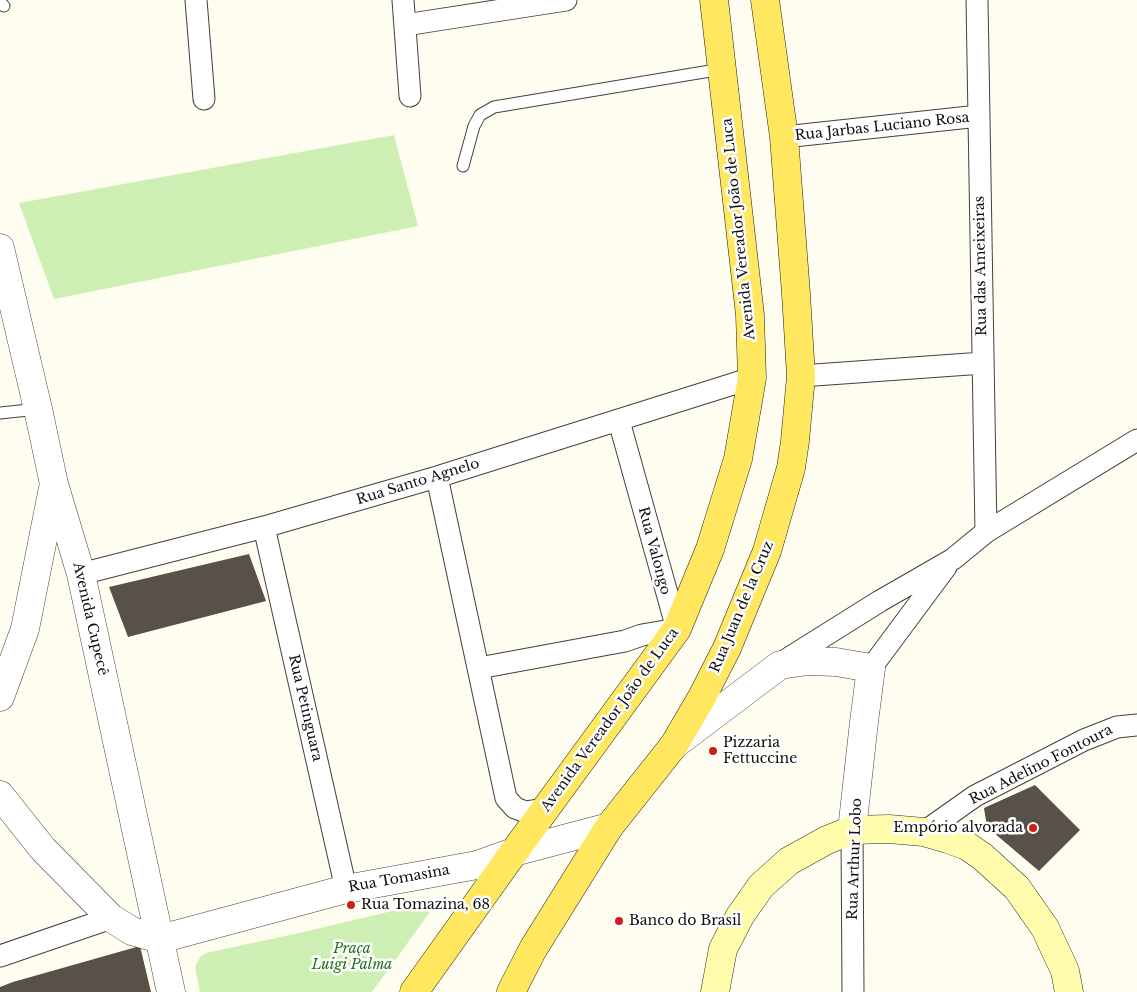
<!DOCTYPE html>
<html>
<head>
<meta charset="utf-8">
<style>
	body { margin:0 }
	canvas { display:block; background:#fffdf0 }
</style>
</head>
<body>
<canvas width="1137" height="992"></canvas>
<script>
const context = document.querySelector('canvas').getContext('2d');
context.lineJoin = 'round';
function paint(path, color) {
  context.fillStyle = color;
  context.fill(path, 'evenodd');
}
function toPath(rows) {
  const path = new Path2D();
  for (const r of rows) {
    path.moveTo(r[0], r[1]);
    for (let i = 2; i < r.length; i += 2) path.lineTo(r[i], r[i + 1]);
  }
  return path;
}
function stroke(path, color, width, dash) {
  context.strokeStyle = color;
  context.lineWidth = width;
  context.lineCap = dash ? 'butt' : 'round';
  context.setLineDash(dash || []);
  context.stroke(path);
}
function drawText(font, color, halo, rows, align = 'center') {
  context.font = font + ' "Libre Baskerville",serif';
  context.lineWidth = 5;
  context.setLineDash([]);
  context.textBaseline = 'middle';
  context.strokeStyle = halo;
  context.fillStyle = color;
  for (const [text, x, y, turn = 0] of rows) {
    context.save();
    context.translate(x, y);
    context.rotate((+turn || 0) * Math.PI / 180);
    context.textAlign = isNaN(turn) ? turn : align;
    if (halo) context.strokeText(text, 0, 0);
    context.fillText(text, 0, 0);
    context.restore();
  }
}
const green = toPath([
	[394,135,418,226,54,299,19,203],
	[440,898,372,992,200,992,195,967,200,957,206,953,308,931,400,909]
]);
const building = toPath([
	[249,554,266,601,128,637,109,587],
	[1035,785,1080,830,1039,871,987,827,984,808],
	[140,946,151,992,0,992,0,987,13,982]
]);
const service = toPath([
	[0,2,4,6],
	[463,166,474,126,480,115,494,107,722,69],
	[0,413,38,409]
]);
const minor = toPath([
	[196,0,204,99],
	[403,0,410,96],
	[977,0,986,532],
	[405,25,566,0],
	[784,137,979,116],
	[801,376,983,363],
	[437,477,506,798,515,808,526,812,547,809],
	[264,527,346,889],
	[81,574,264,527,437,477,752,378],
	[782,663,789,658,880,601,953,559,986,532,1137,440],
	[479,668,625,641,642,635,677,629,619,421],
	[871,668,946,567],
	[852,830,853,992],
	[924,832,975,796,1084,740,1117,727,1137,725],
	[0,956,111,918]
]);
const tertiary = toPath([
	[0,248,38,409,54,484,81,574,171,992],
	[0,697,25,629,53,488],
	[674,745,780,665,808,661,836,662,871,668,864,722,852,830],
	[0,795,43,849,111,918,132,931,160,939],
	[160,939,346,889,477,865,514,852,609,827]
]);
const secondary = toPath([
	[715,992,723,949,740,916,761,886,789,861,827,840,852,830,889,829,924,832,948,839,967,846,983,857,1017,888,1045,928,1065,971,1069,992]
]);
const primary = toPath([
	[414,992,514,852,677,629,710,549,738,459,752,378,750,315,714,0],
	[511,992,533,949,609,827,674,745,702,697,727,648,767,551,791,468,795,441,801,376,796,294,784,137,765,0]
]);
const markers = [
	[713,751,5,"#cf1e16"],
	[1033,828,5,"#cf1e16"],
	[351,905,5,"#cf1e16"],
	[619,921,5,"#cf1e16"]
];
const streetNames = [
	["Rua Jarbas Luciano Rosa",882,127,-6],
	["Avenida Vereador João de Luca",739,229,-96],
	["Rua das Ameixeiras",981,266,-91],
	["Rua Santo Agnelo",418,482,-17],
	["Rua Valongo",654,551,75],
	["Rua Juan de la Cruz",742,607,-67],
	["Avenida Cupecê",90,619,77],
	["Rua Petinguara",305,708,77],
	["Avenida Vereador João de Luca",610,720,-54],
	["Rua Adelino Fontoura",1041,765,-27],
	["Rua Arthur Lobo",855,859,-88],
	["Rua Tomasina",399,879,-10]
];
const poiNames = [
	["Pizzaria",723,743],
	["Fettuccine",723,759],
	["Empório alvorada",1023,828,"right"],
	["Rua Tomazina, 68",361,905],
	["Banco do Brasil",629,921]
];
const parkNames = [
	["Praça",352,949],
	["Luigi Palma",352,965]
];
paint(green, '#cdefb4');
paint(building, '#585149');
stroke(service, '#414141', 13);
stroke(minor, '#414141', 23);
stroke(tertiary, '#414141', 29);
stroke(secondary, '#303030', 29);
stroke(primary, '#1f1f1f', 29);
stroke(service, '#fff', 11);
stroke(minor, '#fff', 21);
stroke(tertiary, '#fff', 28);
stroke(secondary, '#fffdab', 28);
stroke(primary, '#ffe760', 28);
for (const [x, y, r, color] of markers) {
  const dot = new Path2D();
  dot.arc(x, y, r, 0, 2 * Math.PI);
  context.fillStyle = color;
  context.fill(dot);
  stroke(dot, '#fff', 2);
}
drawText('14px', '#0e0e0e', '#fff', streetNames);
drawText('14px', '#0e0e0e', '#fff', poiNames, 'left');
drawText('italic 14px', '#216e17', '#fff', parkNames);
</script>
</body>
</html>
